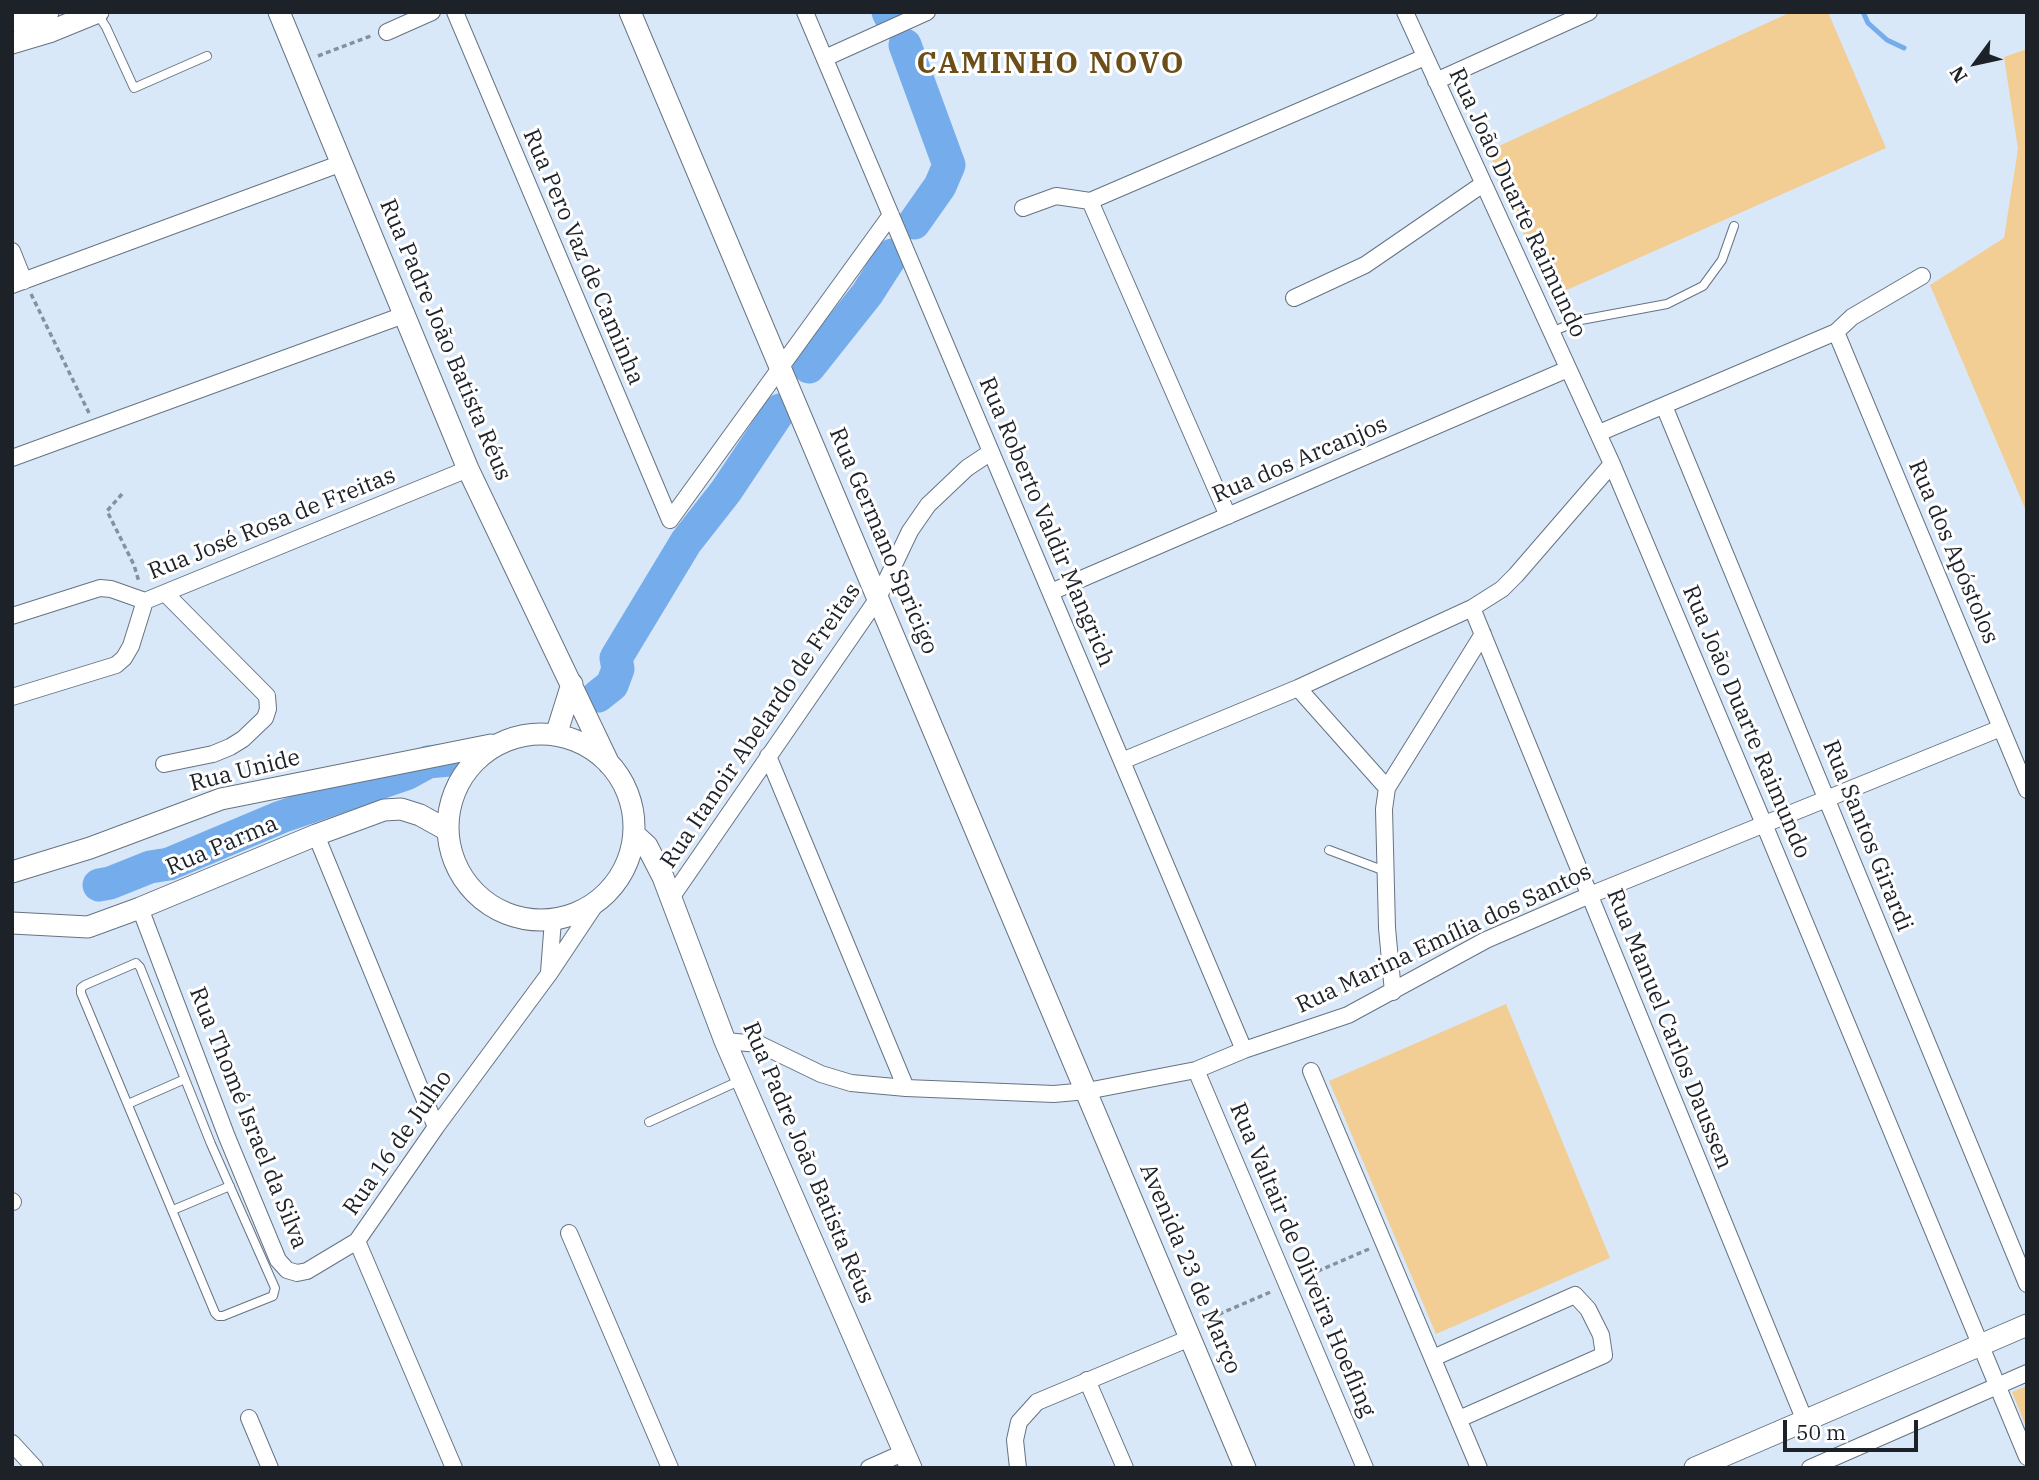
<!DOCTYPE html>
<html>
<head>
<meta charset="utf-8">
<style>
	body { margin:0 }
	#map { position:relative; width:2039px; height:1480px; overflow:hidden; background:#d9e8f9; font-family:"IBM Plex Serif",serif }
	canvas { display:block }
	.frame { position:absolute; inset:0; border:14px solid #1d2229; pointer-events:none }
	.north { position:absolute; left:1941px; top:28px; width:70px; height:70px; -webkit-text-stroke:5px #fff; paint-order:stroke; rotate:237deg; font-size:19px; font-weight:700; line-height:28px; text-align:center; color:#1d2229 }
	.north::after { content:''; display:block; margin:auto; width:24px; height:32px; background:#1d2229; clip-path:polygon(50% 0,100% 100%,50% 72%,0 100%) }
	.scale { position:absolute; left:1783px; top:1420px; width:135px; height:32px; box-sizing:border-box; border:4px solid #1d2229; border-top:0; padding-left:9px; font-size:21px; line-height:24px; white-space:nowrap; color:#1d2229; -webkit-text-stroke:5px #fff; paint-order:stroke }
</style>
</head>
<body>
<div id="map">
<canvas width="2039" height="1480"></canvas>
<div class="frame"></div>
<div class="north">N</div>
<div class="scale">50 m</div>
</div>
<script>
const context = document.querySelector('canvas').getContext('2d');
context.lineJoin = 'round';
function paint(path, color) {
  context.fillStyle = color;
  context.fill(path, 'evenodd');
}
function toPath(rows) {
  const path = new Path2D();
  for (const r of rows) {
    if (r.length === 3) {
      path.moveTo(r[0] + r[2], r[1]);
      path.arc(r[0], r[1], r[2], 0, 2 * Math.PI);
      continue;
    }
    path.moveTo(r[0], r[1]);
    for (let i = 2; i < r.length; i += 2) path.lineTo(r[i], r[i + 1]);
  }
  return path;
}
function stroke(path, color, width, dash) {
  context.strokeStyle = color;
  context.lineWidth = width;
  context.lineCap = dash ? 'butt' : 'round';
  context.setLineDash(dash || []);
  context.stroke(path);
}
function drawText(font, color, halo, rows, align = 'center') {
  context.font = font + ' "IBM Plex Serif",serif';
  context.lineWidth = 6;
  context.setLineDash([]);
  context.textBaseline = 'middle';
  context.strokeStyle = halo;
  context.fillStyle = color;
  for (const [text, x, y, turn = 0] of rows) {
    context.save();
    context.translate(x, y);
    context.rotate((+turn || 0) * Math.PI / 180);
    context.textAlign = isNaN(turn) ? turn : align;
    if (halo) context.strokeText(text, 0, 0);
    context.fillText(text, 0, 0);
    context.restore();
  }
}
const green = toPath([
	[1791,12,1828,12,1886,148,1551,297,1488,151],
	[2027,49,2027,513,1930,285,2004,238,2018,149,2004,57],
	[1506,1004,1610,1258,1436,1334,1329,1081],
	[2027,1386,2027,1429,2012,1392]
]);
const stream = toPath([
	[1863,12,1868,23,1887,40,1904,48]
]);
const river = toPath([
	[888,12,890,16],
	[905,45,949,165,940,186,914,223],
	[809,367,867,294,892,255],
	[598,696,612,685,618,669,616,658,686,542,726,491,780,410],
	[99,885,110,883,150,867,169,864,281,817,406,774,428,762,449,760]
]);
const path = toPath([
	[318,56,373,35],
	[31,294,89,413],
	[122,494,107,511,134,565,139,582],
	[1302,1278,1369,1249],
	[1203,1321,1273,1291]
]);
const lane = toPath([
	[98,15,106,27,134,88,207,56],
	[1551,332,1581,320,1667,304,1703,286,1722,260,1734,226],
	[1329,850,1385,871],
	[136,963,140,967,211,1144,275,1288,273,1296,223,1316,218,1316,215,1313,81,993,81,988,85,985,136,963],
	[128,1104,185,1079],
	[649,1122,739,1081],
	[173,1210,230,1186]
]);
const street = toPath([
	[455,12,670,520],
	[805,12,1244,1050],
	[1405,12,1612,464,1764,824,2027,1457],
	[387,32,432,12],
	[825,58,927,12],
	[1436,81,1589,12],
	[1023,208,1056,196,1090,201],
	[12,251,24,281],
	[12,285,342,163],
	[1294,298,1365,265,1483,184],
	[1836,332,2027,790],
	[1664,406,2027,1284],
	[1599,433,1836,332,1852,317,1922,276],
	[12,458,404,315],
	[1228,516,1090,201,1425,57],
	[670,520,891,215],
	[1051,592,1568,369],
	[1472,608,1805,1421],
	[12,616,100,588,111,589,145,601,468,469],
	[1298,688,1387,788],
	[12,697,116,665,124,658,131,646,145,601],
	[768,756,906,1088],
	[1122,761,1298,688,1472,608,1502,589,1516,575,1612,464],
	[164,764,213,754,230,747,243,739,265,718,268,709,267,696,165,593],
	[316,835,436,1127],
	[671,898,878,598,910,531,928,505,967,468,991,452],
	[140,908,227,1137,278,1260,287,1270,297,1273,307,1271,357,1241],
	[549,972,553,920],
	[1393,992,1387,928,1384,809,1387,788,1483,634],
	[725,1041,759,1044,821,1074,851,1083,906,1088,1054,1094,1087,1091,1196,1070,1244,1050,1348,1015,1486,940,1590,895,2001,728],
	[1196,1070,1365,1468],
	[1311,1071,1479,1468],
	[12,1201,13,1202],
	[569,1233,670,1468],
	[1433,1358,1575,1295,1588,1309,1601,1335,1604,1355,1459,1419],
	[1087,1380,1125,1468],
	[249,1418,270,1468],
	[12,1443,35,1468],
	[454,1468,357,1241,436,1127,549,974,597,902],
	[869,1468,905,1452],
	[1018,1468,1015,1440,1019,1422,1037,1402,1190,1338],
	[1810,1468,2027,1373]
]);
const secondary = toPath([
	[279,12,468,469,609,764],
	[630,12,1245,1468],
	[12,21,48,12],
	[12,43,49,32,98,12],
	[541,827,93],
	[556,735,572,684],
	[634,834,647,846,663,877,725,1041,911,1468],
	[12,872,90,848,221,799,491,745],
	[12,923,88,927,140,908,316,835,384,810,401,809,420,815,447,830],
	[1695,1468,2027,1325]
]);
const streetNames = [
	["Rua João Duarte Raimundo",1517,203,65],
	["Rua Pero Vaz de Caminha",583,257,67],
	["Rua Padre João Batista Réus",445,340,67],
	["Rua dos Arcanjos",1300,460,-23],
	["Rua Roberto Valdir Mangrich",1046,522,67],
	["Rua José Rosa de Freitas",272,524,-22],
	["Rua Germano Spricigo",883,541,67],
	["Rua dos Apóstolos",1953,552,67],
	["Rua João Duarte Raimundo",1746,722,67],
	["Rua Itanoir Abelardo de Freitas",761,726,-56],
	["Rua Unide",245,771,-14],
	["Rua Santos Girardi",1867,836,68],
	["Rua Parma",222,846,-23],
	["Rua Marina Emília dos Santos",1444,939,-25],
	["Rua Manuel Carlos Daussen",1669,1029,68],
	["Rua Thomé Israel da Silva",248,1118,68],
	["Rua 16 de Julho",398,1143,-55],
	["Rua Padre João Batista Réus",808,1163,67],
	["Rua Valtair de Oliveira Hoefling",1302,1260,67],
	["Avenida 23 de Março",1190,1269,67]
];
const districtNames = [
	["CAMINHO NOVO",1051,64]
];
paint(green, '#f2cd94');
stroke(stream, '#75adec', 5);
stroke(river, '#75adec', 33);
stroke(lane, '#667382', 10);
stroke(street, '#667382', 18);
stroke(secondary, '#667382', 23);
stroke(path, '#87919e', 3.5, [5, 3.5]);
stroke(lane, '#fff', 8);
stroke(street, '#fff', 16);
stroke(secondary, '#fff', 21);
drawText('23px', '#1d2229', '#fff', streetNames);
context.letterSpacing = '2px';
drawText('bold 30px', '#6c4e18', '#fff', districtNames);
context.letterSpacing = '0px';
</script>
</body>
</html>
